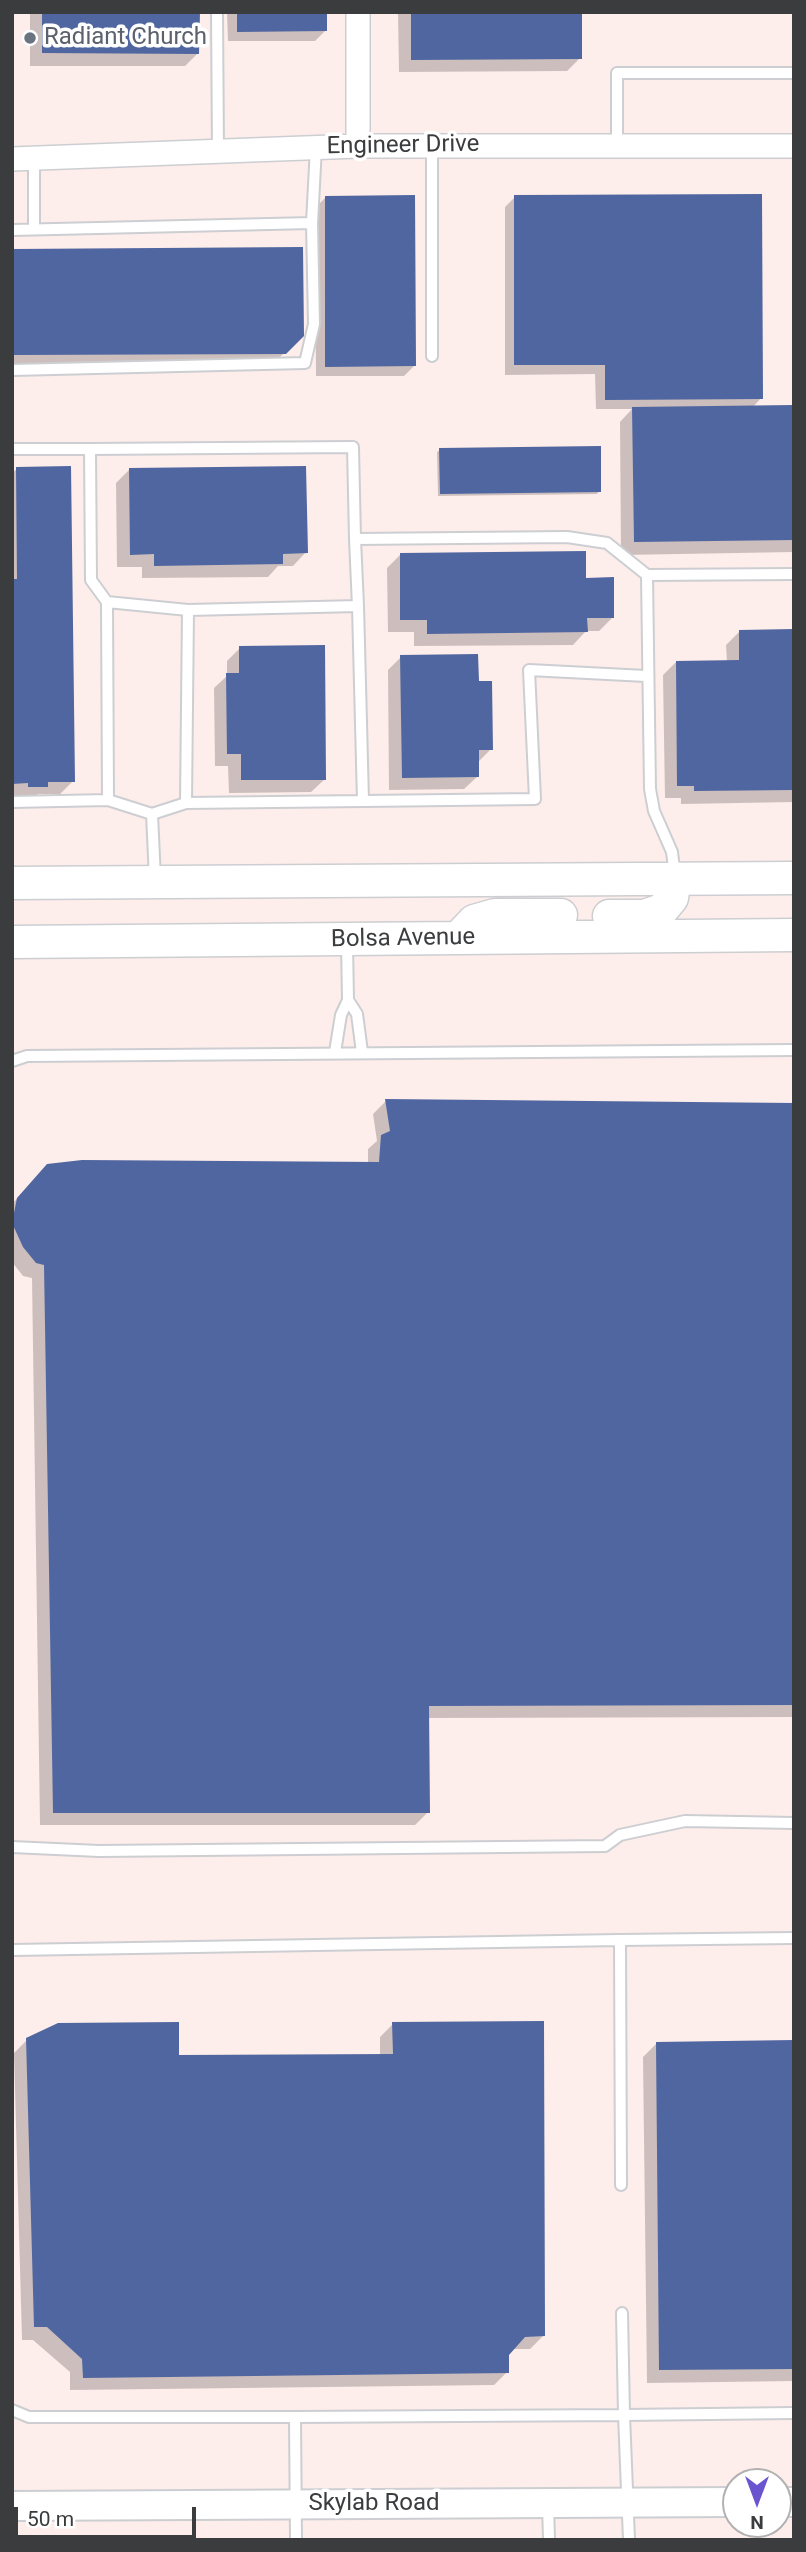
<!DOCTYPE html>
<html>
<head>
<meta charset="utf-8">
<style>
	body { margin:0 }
	#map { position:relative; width:806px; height:2552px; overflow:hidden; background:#fafcff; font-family:Roboto,sans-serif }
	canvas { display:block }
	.frame { position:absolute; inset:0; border:14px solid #3b3c3e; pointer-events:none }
	.north { position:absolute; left:722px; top:2468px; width:70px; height:70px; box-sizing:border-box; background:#fff; border:2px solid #b1b1b2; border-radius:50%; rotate:180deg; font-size:19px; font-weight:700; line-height:28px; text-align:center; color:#3b3c3e }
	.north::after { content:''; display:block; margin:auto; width:24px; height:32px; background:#6b55cf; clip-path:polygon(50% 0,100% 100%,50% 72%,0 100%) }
	.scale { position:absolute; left:14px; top:2507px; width:182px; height:32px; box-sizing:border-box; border:4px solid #3b3c3e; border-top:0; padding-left:9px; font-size:21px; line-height:24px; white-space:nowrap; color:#3b3c3e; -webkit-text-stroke:5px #fff; paint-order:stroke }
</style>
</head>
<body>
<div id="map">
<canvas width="806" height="2552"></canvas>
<div class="frame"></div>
<div class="north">N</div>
<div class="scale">50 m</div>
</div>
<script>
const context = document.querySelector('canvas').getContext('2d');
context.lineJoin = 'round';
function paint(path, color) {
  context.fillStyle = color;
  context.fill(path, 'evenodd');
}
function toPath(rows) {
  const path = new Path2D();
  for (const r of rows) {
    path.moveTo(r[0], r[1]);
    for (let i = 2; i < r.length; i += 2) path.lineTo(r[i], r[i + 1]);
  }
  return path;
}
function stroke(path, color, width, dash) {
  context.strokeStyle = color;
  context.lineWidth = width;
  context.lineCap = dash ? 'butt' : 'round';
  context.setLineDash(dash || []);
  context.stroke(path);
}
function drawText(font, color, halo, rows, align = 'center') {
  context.font = font + ' Roboto,sans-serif';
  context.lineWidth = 7;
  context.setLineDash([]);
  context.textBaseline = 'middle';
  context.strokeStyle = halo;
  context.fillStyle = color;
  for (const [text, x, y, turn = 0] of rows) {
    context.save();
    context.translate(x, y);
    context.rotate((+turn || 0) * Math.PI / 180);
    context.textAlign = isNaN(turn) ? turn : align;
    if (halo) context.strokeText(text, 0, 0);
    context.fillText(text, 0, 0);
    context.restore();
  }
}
const industrial = toPath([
	[12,12,794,12,794,2540,12,2540],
	[736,2482,778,2482,778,2524,736,2524]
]);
const shadow = toPath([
	[30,12,198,12,198,53,185,66,30,66],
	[227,12,325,12,325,31,315,41,228,41],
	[398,12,581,12,580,58,567,71,399,72],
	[515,197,761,398,753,407,794,407,794,552,621,555,620,422,632,409,596,409,595,374,505,375,505,207],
	[325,198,414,366,404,376,316,376,315,208],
	[12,251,302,335,274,363,12,365],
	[440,450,599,491,597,494,438,496,437,452],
	[17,469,73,781,60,794,38,794,33,799,12,798,12,473],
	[129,470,306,552,293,566,278,566,268,577,142,578,142,567,117,567,116,483],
	[400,555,585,580,612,618,599,631,586,631,573,645,414,646,414,632,388,632,387,568],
	[740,631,794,631,794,802,681,804,681,798,665,798,663,675,676,662,727,662,726,645],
	[240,648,325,779,311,792,229,793,228,766,215,766,214,688,227,676,227,661],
	[401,657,477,683,491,749,477,763,478,776,464,789,389,790,388,670],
	[386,1101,794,1105,794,1717,427,1718,428,1812,415,1825,40,1825,32,1278,23,1276,12,1262,12,1204,35,1179,368,1164,368,1149,377,1141,373,1114],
	[393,2024,544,2335,530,2349,512,2349,507,2354,507,2372,494,2385,70,2390,70,2372,33,2340,22,2340,14,2053,27,2040,177,2057,380,2056,380,2037],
	[794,2042,794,2381,647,2383,643,2057,656,2044]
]);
const building = toPath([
	[42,12,200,12,199,54,42,53],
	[237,12,327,12,327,31,237,32],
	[411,12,582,12,582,59,411,60],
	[762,194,763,399,605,400,605,365,514,365,514,195],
	[415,195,416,366,325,367,325,196],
	[303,247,304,336,286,354,12,355,12,249],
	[794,405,794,540,634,542,632,407],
	[601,446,601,492,440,494,439,448],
	[71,466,75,782,48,782,48,787,28,787,28,783,12,784,12,579,17,579,16,467],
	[306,466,308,553,283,554,283,564,154,566,154,554,130,555,129,468],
	[586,551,586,578,614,577,614,618,587,618,588,632,427,634,427,620,400,620,400,553],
	[794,629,794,790,694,791,694,786,677,786,676,661,739,660,739,630],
	[325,645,326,780,241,780,241,754,227,754,226,673,239,673,239,646],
	[478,654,479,681,492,681,493,750,479,750,479,777,402,778,400,655],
	[385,1099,794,1103,794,1705,429,1706,430,1813,53,1813,44,1265,36,1263,23,1247,12,1223,17,1198,47,1164,82,1160,379,1162,381,1135,390,1131],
	[544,2021,545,2336,525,2337,509,2355,509,2373,83,2378,82,2359,47,2327,34,2327,26,2038,58,2023,179,2022,179,2055,393,2054,392,2022],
	[794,2040,794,2369,659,2370,656,2042]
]);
const service = toPath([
	[217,12,218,151],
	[432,146,432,356],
	[617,146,617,73,794,73],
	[34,159,34,229],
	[312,223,316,147],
	[12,230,312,223,314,324,305,363,12,370],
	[12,449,90,449,91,580,107,602,108,800,12,802],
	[90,449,353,447,355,539],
	[647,575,794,574],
	[107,602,188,610],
	[358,606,188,610,186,803,363,801,358,606,355,539,567,537,607,543,647,575,650,789,654,811,672,852,675,876],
	[108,800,152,814,155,879],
	[363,801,535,799,529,670,646,676],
	[152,814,186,803],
	[348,1000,357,1014,362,1052],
	[335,1052,341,1015,348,1000,347,943],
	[12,1061,27,1056,794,1050],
	[12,1847,99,1851,605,1846,620,1835,685,1821,794,1823],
	[12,1950,620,1940],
	[621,2185,620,1940,794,1938],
	[622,2313,624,2415,794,2413],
	[12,2410,29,2417,295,2417],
	[548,2504,549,2540],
	[296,2540,295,2417,624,2415,629,2540]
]);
const minor = toPath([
	[358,12,358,146],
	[12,159,358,146,794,146]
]);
const tertiary = toPath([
	[778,2502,794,2502],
	[12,2506,736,2502]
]);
const secondary = toPath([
	[12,883,794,878],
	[609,916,644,916,662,910,672,898,675,878],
	[459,937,474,921,495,915,561,915],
	[12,942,794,935]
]);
const markers = [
	[30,38,7,"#6b7280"]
];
const worshipNames = [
	["Radiant Church",44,38]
];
const streetNames = [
	["Engineer Drive",403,146,-1],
	["Bolsa Avenue",403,939,-1],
	["Skylab Road",374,2504]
];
paint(industrial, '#feeeeb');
paint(shadow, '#0003');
paint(building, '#5066a0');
stroke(service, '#ccced2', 14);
stroke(minor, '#ccced2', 26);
stroke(tertiary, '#ccced2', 32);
stroke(secondary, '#ccced2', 35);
stroke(service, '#fff', 10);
stroke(minor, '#fff', 23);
stroke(tertiary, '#fff', 28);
stroke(secondary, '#fff', 32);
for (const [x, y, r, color] of markers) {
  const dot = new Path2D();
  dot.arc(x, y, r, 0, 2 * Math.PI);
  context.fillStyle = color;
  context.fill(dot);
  stroke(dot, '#fff', 2.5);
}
drawText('24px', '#5b616d', '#fff', worshipNames, 'left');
drawText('24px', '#3b3c3e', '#fff', streetNames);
</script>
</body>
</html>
